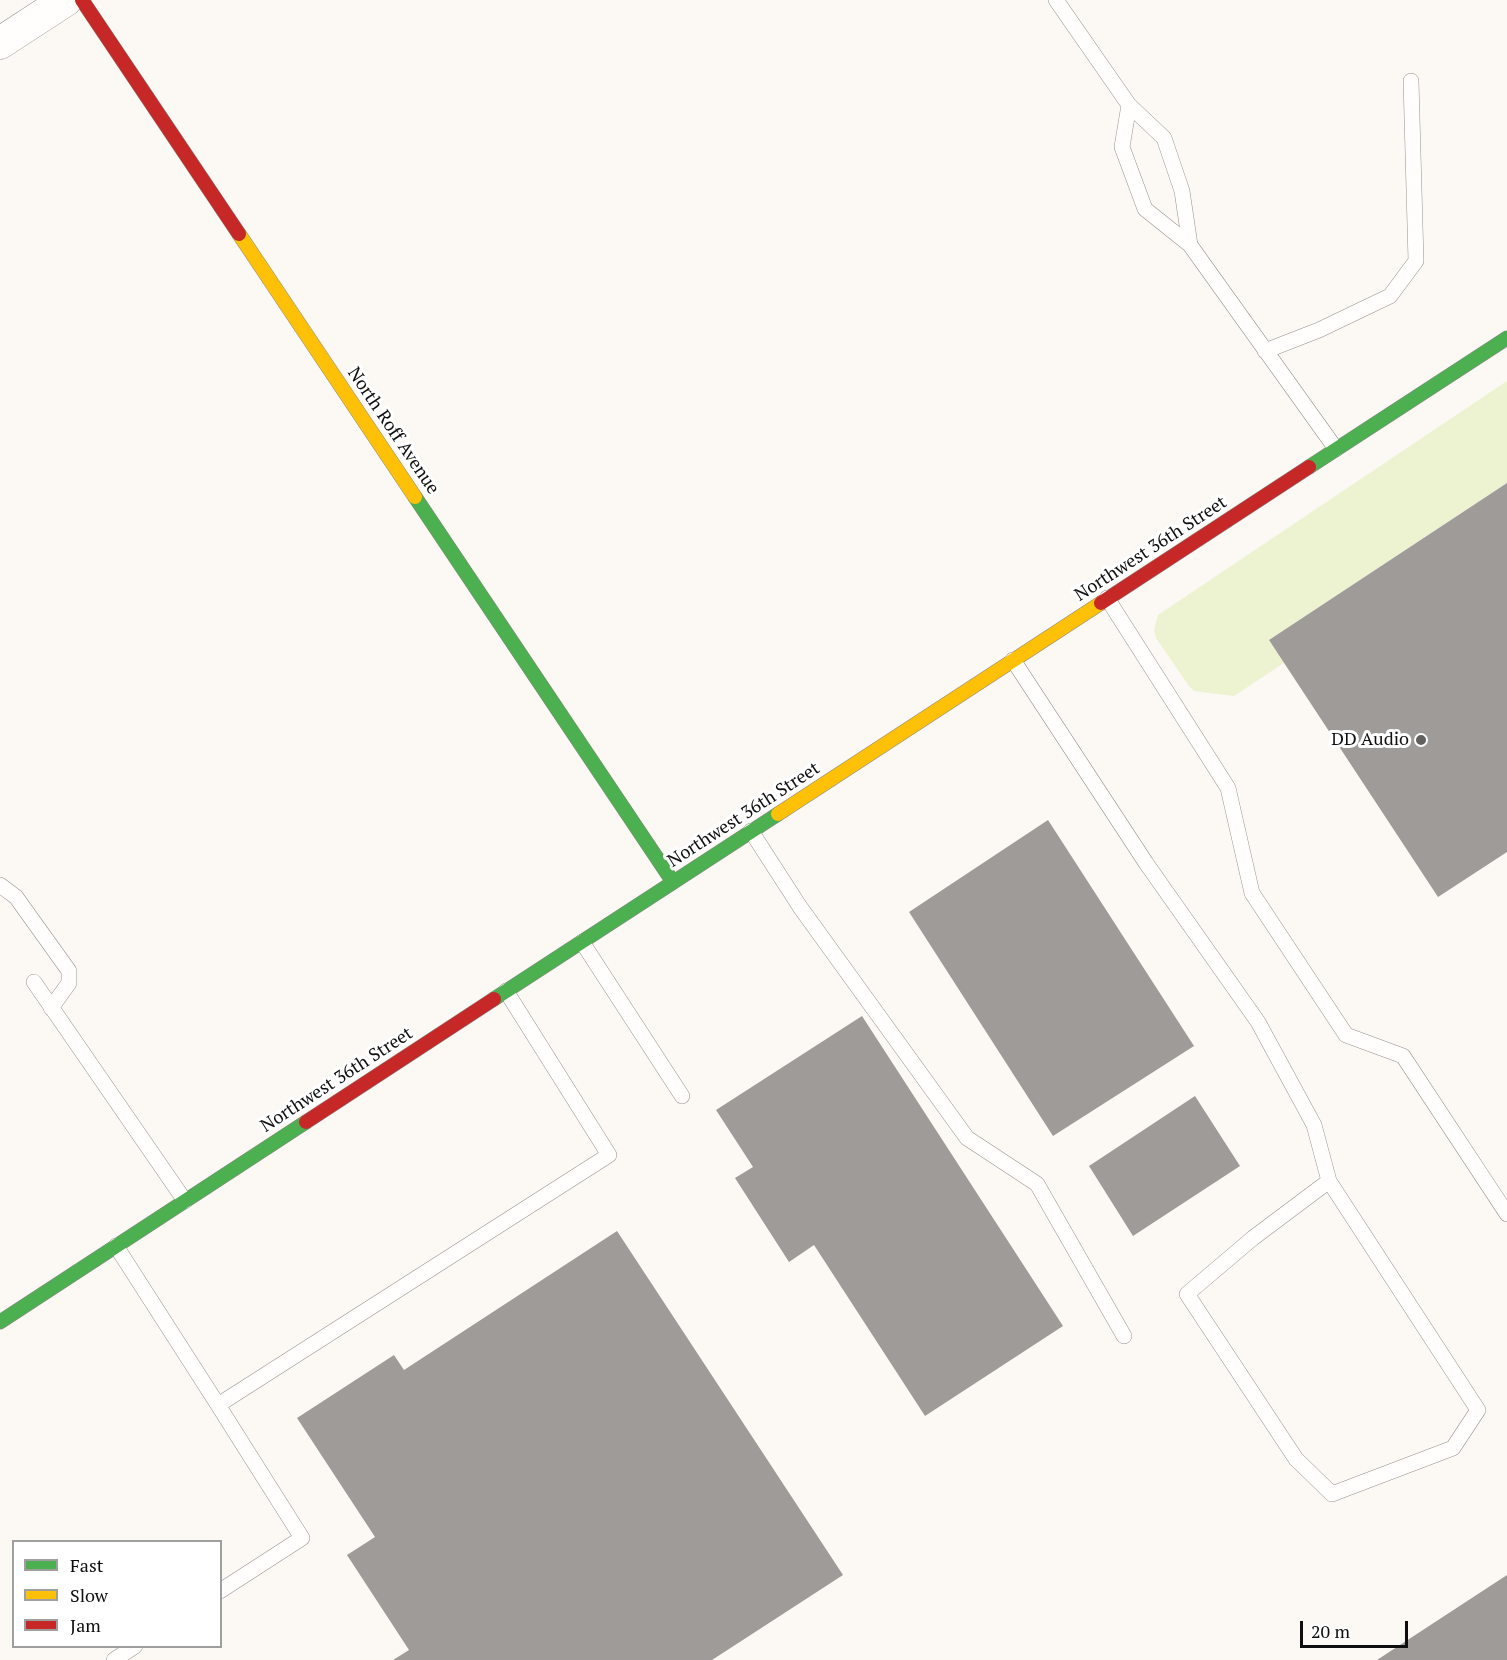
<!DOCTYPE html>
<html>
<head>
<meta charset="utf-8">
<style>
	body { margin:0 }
	#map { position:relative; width:1507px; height:1660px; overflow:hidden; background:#fcf8f4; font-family:"PT Serif",serif }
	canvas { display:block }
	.legend { position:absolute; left:12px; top:1540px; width:210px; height:108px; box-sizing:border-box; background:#fff; border:2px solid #9f9f9f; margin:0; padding:8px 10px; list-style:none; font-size:18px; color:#0e0e0e }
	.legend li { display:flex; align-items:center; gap:12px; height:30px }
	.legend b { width:30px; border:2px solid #9f9f9f }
	.scale { position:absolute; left:1300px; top:1621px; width:108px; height:27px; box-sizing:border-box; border:3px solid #0e0e0e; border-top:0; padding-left:8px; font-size:18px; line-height:21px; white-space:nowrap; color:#0e0e0e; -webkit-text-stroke:4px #fff; paint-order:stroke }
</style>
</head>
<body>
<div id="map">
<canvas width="1507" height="1660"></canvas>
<ul class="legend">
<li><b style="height:8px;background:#4caf50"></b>Fast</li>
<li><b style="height:8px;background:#ffc107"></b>Slow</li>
<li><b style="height:8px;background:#c62828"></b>Jam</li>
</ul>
<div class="scale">20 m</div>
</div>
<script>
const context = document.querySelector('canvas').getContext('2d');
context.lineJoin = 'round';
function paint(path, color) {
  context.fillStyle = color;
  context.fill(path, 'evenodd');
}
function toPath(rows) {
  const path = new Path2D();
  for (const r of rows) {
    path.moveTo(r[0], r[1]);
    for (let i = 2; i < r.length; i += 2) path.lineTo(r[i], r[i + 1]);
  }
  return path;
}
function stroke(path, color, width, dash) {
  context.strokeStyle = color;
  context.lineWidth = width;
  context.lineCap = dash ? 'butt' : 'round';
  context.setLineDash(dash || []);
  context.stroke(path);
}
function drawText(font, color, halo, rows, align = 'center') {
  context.font = font + ' "PT Serif",serif';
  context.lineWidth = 6;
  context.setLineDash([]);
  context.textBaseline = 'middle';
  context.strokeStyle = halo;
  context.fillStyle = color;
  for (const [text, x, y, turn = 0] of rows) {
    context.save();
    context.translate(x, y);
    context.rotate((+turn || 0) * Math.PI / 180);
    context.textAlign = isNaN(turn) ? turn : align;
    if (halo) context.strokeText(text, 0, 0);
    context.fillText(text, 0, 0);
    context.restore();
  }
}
const green = toPath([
	[1507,381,1507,483,1269,640,1284,663,1234,696,1194,691,1189,686,1156,638,1154,630,1158,615]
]);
const building = toPath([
	[1507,483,1507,852,1438,897,1269,640],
	[1048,820,1194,1046,1053,1136,909,912],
	[862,1016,1063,1326,925,1416,814,1245,789,1262,735,1178,753,1167,716,1110],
	[1195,1096,1240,1166,1133,1236,1089,1166],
	[617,1231,843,1575,712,1660,393,1660,409,1650,347,1555,375,1537,297,1418,394,1355,404,1370],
	[1507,1575,1507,1660,1377,1660]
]);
const lane = toPath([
	[1056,0,1129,105,1164,138,1182,191,1190,245],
	[1129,105,1122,147,1145,209,1190,245,1336,449],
	[1265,351,1319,330,1390,296,1416,261,1411,81],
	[1107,598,1228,788,1252,893,1346,1035,1403,1056,1507,1214],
	[1013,660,1146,863,1258,1022,1314,1125,1329,1181,1478,1410,1453,1448,1332,1494,1296,1459,1187,1294,1253,1238,1329,1181],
	[751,831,800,907,967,1138,1037,1184,1124,1336],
	[0,885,16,897,69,971,69,983,51,1008],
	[582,942,682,1096],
	[34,982,185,1201],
	[116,1246,218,1405,609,1155,506,991],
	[218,1405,302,1538,220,1591],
	[114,1660,135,1646]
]);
const street = toPath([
	[0,43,66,0]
]);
const fast = toPath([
	[1309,467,1507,338],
	[415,497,673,882],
	[494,999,778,814],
	[0,1322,306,1122]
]);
const slow = toPath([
	[239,234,415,497],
	[778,814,1101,603]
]);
const jam = toPath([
	[82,0,239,234],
	[1101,603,1309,467],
	[306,1122,494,999]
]);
const markers = [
	[1421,740,6,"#61605e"]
];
const streetNames = [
	["North Roff Avenue",393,431,56],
	["Northwest 36th Street",1151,549,-33],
	["Northwest 36th Street",744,815,-33],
	["Northwest 36th Street",337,1080,-33]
];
const poiNames = [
	["DD Audio",1409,740]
];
paint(green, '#edf2d1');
paint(building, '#9f9b99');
stroke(lane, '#959392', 16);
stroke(street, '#959392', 33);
stroke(fast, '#8c8a88', 15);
stroke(slow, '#8c8a88', 15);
stroke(jam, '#8c8a88', 15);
stroke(lane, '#fffefd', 15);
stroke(street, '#fffefd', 32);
stroke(fast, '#4caf50', 14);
stroke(slow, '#ffc107', 14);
stroke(jam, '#c62828', 14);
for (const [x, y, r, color] of markers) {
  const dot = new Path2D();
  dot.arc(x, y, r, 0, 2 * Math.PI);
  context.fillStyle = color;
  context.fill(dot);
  stroke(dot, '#fff', 2);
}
drawText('18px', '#0e0e0e', '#fff', streetNames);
drawText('18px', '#0e0e0e', '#fff', poiNames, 'right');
</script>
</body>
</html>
